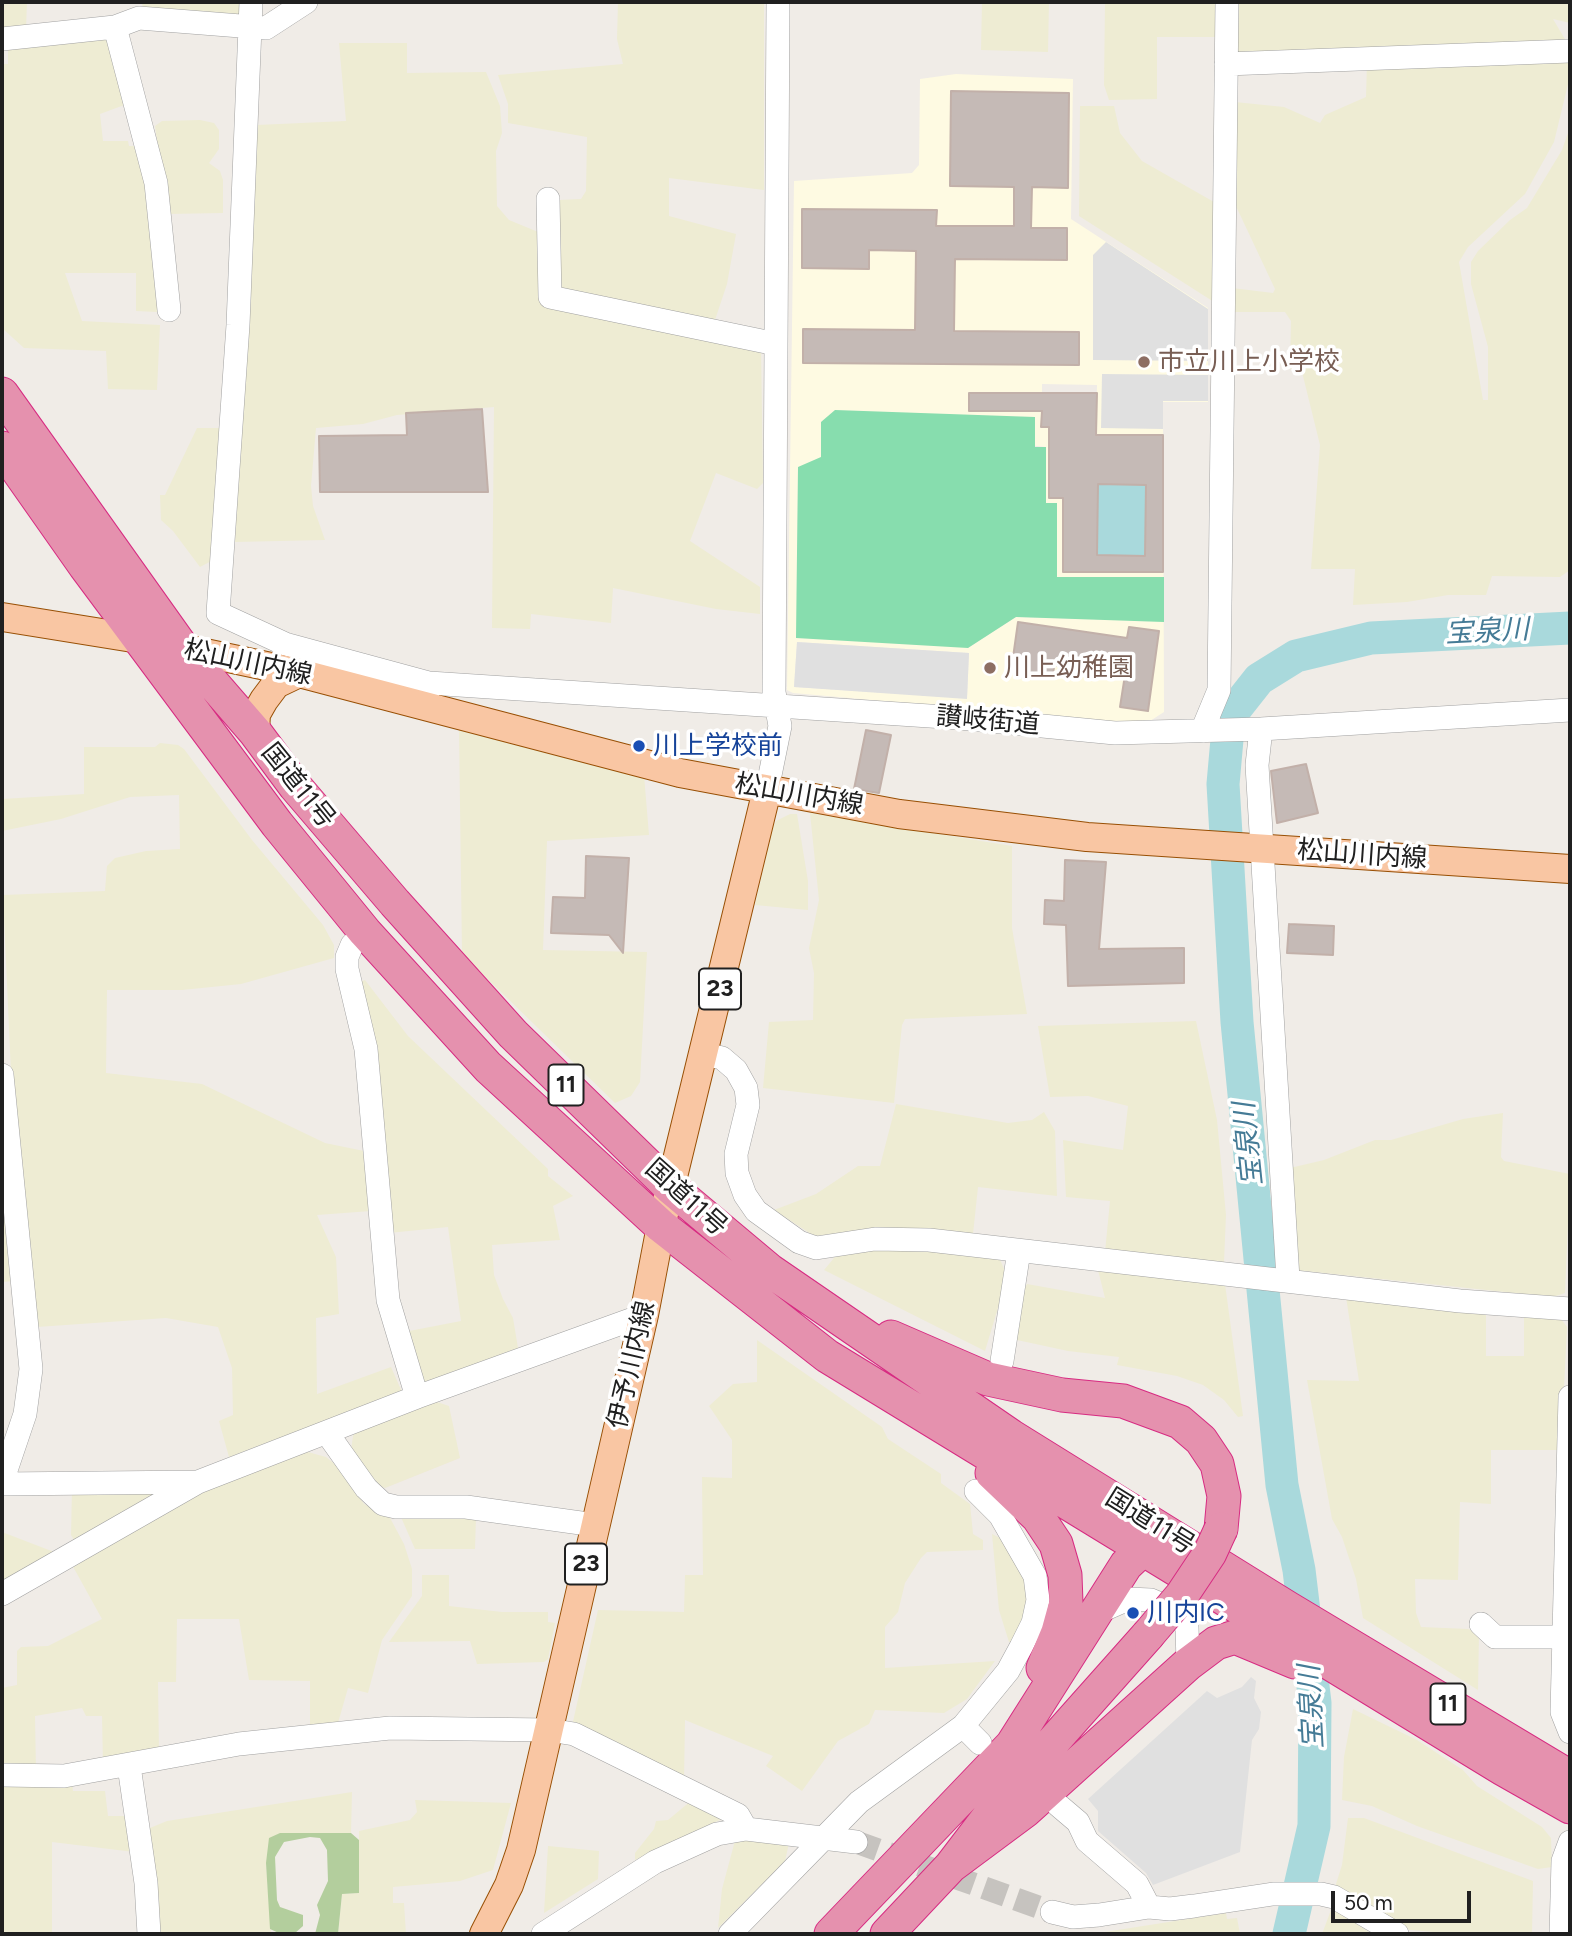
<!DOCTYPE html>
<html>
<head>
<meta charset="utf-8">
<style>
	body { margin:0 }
	#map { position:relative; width:1572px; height:1936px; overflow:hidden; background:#f0ece7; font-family:Figtree,sans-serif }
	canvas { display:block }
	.frame { position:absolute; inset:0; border:4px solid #202020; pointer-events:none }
	.scale { position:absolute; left:1331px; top:1891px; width:140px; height:32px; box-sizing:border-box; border:4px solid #202020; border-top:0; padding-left:9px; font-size:21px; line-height:24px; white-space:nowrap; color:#202020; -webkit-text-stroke:5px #fff; paint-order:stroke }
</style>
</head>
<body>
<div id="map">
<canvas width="1572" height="1936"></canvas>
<div class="frame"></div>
<div class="scale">50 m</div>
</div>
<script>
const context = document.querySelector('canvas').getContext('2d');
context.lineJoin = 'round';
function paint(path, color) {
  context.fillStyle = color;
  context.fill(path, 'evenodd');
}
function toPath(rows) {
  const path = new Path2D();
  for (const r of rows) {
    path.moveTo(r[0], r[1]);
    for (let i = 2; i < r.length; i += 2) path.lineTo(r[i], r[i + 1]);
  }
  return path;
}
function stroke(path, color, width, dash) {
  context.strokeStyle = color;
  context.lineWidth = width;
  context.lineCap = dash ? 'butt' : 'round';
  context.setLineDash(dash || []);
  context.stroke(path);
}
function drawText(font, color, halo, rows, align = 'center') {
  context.font = font + ' Figtree,"Noto Sans JP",sans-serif';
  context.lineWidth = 7;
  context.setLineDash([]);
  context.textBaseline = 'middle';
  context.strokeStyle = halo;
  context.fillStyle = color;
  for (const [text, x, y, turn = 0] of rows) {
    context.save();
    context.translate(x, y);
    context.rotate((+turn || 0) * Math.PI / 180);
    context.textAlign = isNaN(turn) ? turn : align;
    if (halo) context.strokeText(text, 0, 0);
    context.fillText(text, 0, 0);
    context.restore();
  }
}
const education = toPath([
	[956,74,1073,79,1071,219,1208,308,1208,402,1163,402,1164,712,1150,721,1132,723,793,693,787,690,794,181,912,173,919,165,920,79],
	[951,92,1069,93,1068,188,950,186],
	[803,209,936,210,936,226,1014,226,1014,211,1031,211,1031,228,1067,228,1067,260,955,259,954,331,1079,332,1079,365,803,363,804,329,915,330,916,251,869,250,869,269,802,268],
	[1208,376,1207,401,1163,401],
	[1042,384,1097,385,1096,427,1042,427],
	[969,393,1016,393,1016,411,970,411],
	[821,422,1046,447,1046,503,1057,504,1057,577,1163,577,1164,621,1016,617,968,648,821,457],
	[1163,435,1163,571,1063,572,1063,498,1049,498,1049,443],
	[1018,622,1127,638,1129,627,1159,631,1147,711,1120,707,1125,675,1054,665,1052,678,1011,672],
	[797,642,969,653,967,698,794,687]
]);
const farmland = toPath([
	[2,2,27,2,26,29,2,29],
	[142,2,243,2,241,15,143,11],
	[618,2,764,2,764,190,669,178,669,216,736,234,727,284,713,326,557,295,558,200,581,199,586,191,587,137,508,123,508,104,498,75,623,64,617,39],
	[982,2,1049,2,1048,52,981,50],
	[1105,2,1217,2,1217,37,1157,37,1157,99,1109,100,1104,85],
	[1236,2,1570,2,1570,23,1553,19,1569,46,1236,57],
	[105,39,109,41,127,104,100,114,103,141,128,141,129,146,139,146,149,181,162,308,157,312,136,311,136,273,65,273,82,321,160,325,157,390,108,389,106,351,24,348,2,328,2,64,8,64,8,45],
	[339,43,407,43,407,73,486,72,500,106,502,133,496,151,497,206,509,220,543,234,544,304,761,347,763,483,757,489,716,473,690,541,760,587,760,614,716,609,613,588,611,623,531,614,530,629,492,628,494,407,397,415,363,424,316,428,311,486,313,506,325,540,235,542,257,125,346,121],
	[1570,57,1570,76,1554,142,1525,194,1468,247,1459,262,1483,400,1488,400,1488,347,1471,284,1471,262,1478,251,1510,220,1527,208,1562,150,1570,127,1570,570,1560,577,1492,576,1486,595,1448,595,1407,602,1353,605,1355,569,1311,569,1320,445,1302,372,1290,369,1291,321,1285,312,1231,312,1232,288,1273,293,1275,289,1234,202,1235,102,1284,107,1320,123,1325,115,1366,97,1367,63],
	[1080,106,1114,106,1120,133,1142,161,1214,202,1214,302,1079,216],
	[200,120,214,123,219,130,219,149,209,163,220,171,223,180,223,213,167,214,155,126,162,121],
	[197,428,224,428,217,558,200,567,173,531,161,520,160,495,165,495],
	[459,729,644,775,649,835,547,841,543,950,647,952,640,1082,631,1096,615,1103,462,954],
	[160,743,178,745,184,749,252,840,323,925,334,945,334,958,241,984,182,990,107,990,106,1073,202,1084,325,1143,364,1151,371,1211,317,1215,336,1257,339,1314,316,1318,317,1394,391,1367,402,1392,229,1457,219,1421,233,1415,232,1368,218,1327,166,1318,37,1327,12,1095,3,895,105,891,107,866,115,858,146,851,180,849,179,795,130,797,61,819,2,831,2,799,84,794,84,747,155,747],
	[810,813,1012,846,1012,928,1027,1014,905,1019,902,1025,894,1103,763,1088,769,1022,813,1020,814,973,809,948,819,900],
	[790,814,797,814,808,881,808,910,755,905,773,827,776,821],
	[365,980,408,1036,548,1169,548,1176,573,1196,553,1206,560,1240,492,1245,494,1275,503,1299,513,1318,518,1348,424,1383,404,1332,461,1321,448,1227,389,1233,359,982],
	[1196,1021,1217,1120,1226,1215,1224,1262,1105,1252,1110,1201,1066,1197,1063,1140,1123,1150,1128,1106,1088,1096,1050,1097,1038,1026],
	[896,1104,1008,1123,1032,1120,1044,1112,1055,1131,1057,1196,978,1187,973,1234,888,1228,814,1236,774,1210,816,1194,858,1166,880,1166],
	[1503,1113,1501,1157,1504,1161,1570,1174,1565,1293,1553,1297,1296,1270,1290,1168,1324,1160,1375,1140,1391,1140,1463,1119],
	[2,1174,14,1281,2,1282],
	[878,1246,999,1257,1004,1269,1004,1288,985,1351,824,1270,839,1252],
	[1098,1270,1225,1284,1243,1416,1238,1417,1224,1400,1203,1385,1177,1376,1117,1365,1119,1357,1068,1351,1017,1340,1022,1292,1027,1284,1105,1298],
	[1346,1297,1486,1310,1486,1356,1524,1356,1524,1313,1558,1315,1567,1327,1561,1450,1491,1450,1491,1504,1460,1502,1458,1580,1415,1579,1416,1613,1421,1627,1468,1629,1479,1633,1478,1690,1363,1618,1356,1579,1342,1537,1332,1519,1307,1380,1359,1381],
	[757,1340,882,1427,888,1439,941,1474,941,1483,970,1504,973,1534,983,1540,983,1550,927,1552,921,1558,905,1583,898,1612,885,1627,885,1668,995,1661,967,1699,944,1713,875,1710,869,1724,838,1741,802,1791,766,1766,773,1756,685,1720,684,1782,572,1726,598,1610,684,1612,685,1575,703,1575,702,1477,732,1478,732,1440,709,1406,733,1384,757,1382],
	[434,1401,449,1406,460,1458,385,1488,380,1486,351,1450,353,1436,357,1430],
	[304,1451,326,1457,341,1469,364,1504,389,1516,404,1544,412,1569,412,1596,382,1640,368,1693,348,1688,336,1730,310,1731,310,1681,249,1680,239,1619,177,1619,176,1682,158,1682,159,1752,103,1765,102,1716,86,1716,82,1708,35,1716,36,1771,2,1770,2,1688,17,1685,17,1651,21,1647,48,1646,102,1619,71,1563,203,1488],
	[165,1488,74,1540,71,1535,72,1489],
	[400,1515,476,1517,475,1549,415,1549],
	[2,1532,54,1552,2,1583],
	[992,1534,1004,1540,1031,1594,1017,1641,1009,1642,999,1610],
	[422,1575,449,1575,449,1606,502,1612,548,1612,548,1622,555,1623,548,1659,544,1662,477,1664,470,1641,389,1642,422,1596],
	[1353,1709,1417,1740,1463,1770,1477,1786,1542,1827,1551,1838,1552,1867,1538,1869,1417,1826,1372,1806,1342,1800,1344,1757],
	[2,1782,72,1783,73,1791,105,1791,108,1816,130,1816,134,1852,52,1842,52,1934,2,1934],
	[352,1792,351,1833,281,1833,266,1863,271,1934,155,1934,145,1830,167,1821],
	[415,1800,511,1803,493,1870,460,1881,393,1887,393,1903,404,1903,406,1934,338,1934,342,1894,359,1893,359,1831,410,1820,417,1812],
	[692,1800,726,1817,635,1860,635,1853,654,1829,656,1821,668,1820],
	[1348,1818,1364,1818,1533,1881,1532,1933,1455,1934,1401,1929,1335,1887,1342,1865],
	[736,1837,747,1841,789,1843,785,1861,718,1928,722,1889],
	[548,1846,599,1851,598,1879,544,1913],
	[1331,1910,1339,1912,1372,1934,1322,1934],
	[1226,1913,1227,1919,1237,1918,1240,1934,1092,1934]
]);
const forest = toPath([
	[280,1833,351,1833,359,1840,359,1893,342,1894,338,1934,315,1934,320,1915,317,1905,328,1881,327,1850,320,1838,310,1837,284,1842,275,1857,277,1900,280,1907,303,1915,303,1926,294,1934,281,1934,270,1929,266,1863,269,1838]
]);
const pitch = toPath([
	[835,410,1035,417,1035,447,1046,447,1046,503,1057,503,1057,577,1164,577,1164,622,1016,617,968,648,796,638,798,467,821,457,821,422]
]);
const parking = toPath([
	[1106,242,1208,309,1208,361,1093,360,1093,255],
	[1102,374,1208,375,1208,401,1163,401,1163,429,1101,428],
	[797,642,969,653,967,699,794,687],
	[1251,1677,1256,1681,1254,1698,1261,1712,1259,1729,1252,1740,1240,1852,1153,1885,1146,1873,1098,1831,1098,1811,1088,1799,1207,1691,1217,1698,1242,1687]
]);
const water = toPath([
	[1098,484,1146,485,1145,556,1097,555]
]);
const river = toPath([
	[1289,1934,1314,1826,1315,1703,1299,1570,1282,1485,1237,1022,1223,784,1229,717,1259,679,1296,656,1371,638,1570,628]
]);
const building = toPath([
	[951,91,1069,93,1068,188,1032,187,1031,228,1067,228,1067,260,955,259,954,331,1079,332,1079,365,803,363,803,329,915,330,916,251,869,250,869,269,802,268,802,209,937,210,936,226,1014,226,1014,187,950,186,951,91],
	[969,393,1097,393,1096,435,1163,435,1163,572,1063,572,1063,498,1049,498,1049,427,1041,427,1042,411,969,411,969,393],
	[1098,484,1146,485,1145,556,1097,555,1098,484],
	[482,409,488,492,320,492,319,436,407,435,406,413,482,409],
	[1018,622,1127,638,1129,627,1159,631,1148,711,1120,707,1125,675,1054,665,1053,678,1011,672,1018,622],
	[866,730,891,735,879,793,854,789,866,730],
	[1306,764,1318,813,1277,823,1271,771,1306,764],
	[586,856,629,858,623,953,609,935,551,933,553,897,585,898,586,856],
	[1065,860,1106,862,1099,949,1184,948,1184,983,1068,986,1066,925,1044,924,1045,900,1064,901,1065,860],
	[1289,924,1334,926,1333,955,1287,953,1289,924]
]);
const minorTunnel = toPath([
	[856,1842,1052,1912]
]);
const minor = toPath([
	[251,2,238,325,218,613,285,644,429,683],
	[115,27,156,183,169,310],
	[2,39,115,27,139,18,266,28,306,2],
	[1226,64,1570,51],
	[548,199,550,297,776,344],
	[426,705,429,683,960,718,1115,733,1261,729,1570,710],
	[1261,729,1257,765,1288,1279],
	[1202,731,1219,690,1227,2],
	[767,790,780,726,774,692,778,2],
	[365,932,352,945,347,957,347,969,366,1049,388,1300,417,1397],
	[704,1054,722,1058,736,1070,746,1088,748,1105,736,1154,737,1173,745,1195,756,1211,799,1242,816,1248,875,1239,929,1240,1460,1301,1570,1309],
	[2,1075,31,1369,25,1414,2,1482],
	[1002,1361,1019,1251],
	[1570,1397,1562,1712,1570,1732],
	[327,1433,366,1488,383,1504,396,1507,466,1507,595,1525],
	[2,1484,198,1482],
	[2,1594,198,1482,417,1397,644,1315],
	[1094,1614,1128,1599,1151,1600,1175,1610,1187,1627,1188,1664],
	[1481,1624,1495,1637,1564,1637],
	[963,1726,980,1743],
	[129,1766,146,1883,149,1934],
	[2,1775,64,1776,239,1744,390,1728,549,1730,574,1734,738,1815,746,1829],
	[1058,1805,1078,1822,1087,1841,1137,1884,1149,1907],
	[1052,1912,1073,1917,1099,1915,1149,1907,1170,1909,1194,1906,1273,1894,1321,1894,1334,1897,1397,1934],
	[543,1934,655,1862,717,1834,746,1829,856,1842],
	[730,1934,859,1802,963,1726,1008,1671,1021,1647,1033,1623,1038,1600,1035,1576,1000,1515,976,1491],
	[1561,1934,1563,1861,1570,1842]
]);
const major = toPath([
	[2,617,139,639,299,673,680,773,899,814,1087,837,1570,869],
	[255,732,256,714,264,700,276,684,299,673],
	[484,1934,509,1885,521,1850,644,1315,661,1226,767,790]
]);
const highway = toPath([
	[2,394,184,650,255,732,295,786,395,903,513,1034,670,1187,769,1270,1011,1436,1288,1608,1570,1777],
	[2,448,85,566,277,824,365,932,488,1067,661,1226,827,1356,1503,1769,1570,1807],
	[891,1337,988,1379,1062,1395,1123,1401,1180,1422,1201,1440,1217,1464,1224,1496,1221,1529],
	[992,1473,1038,1517,1056,1544,1065,1575,1066,1603,1058,1632,1043,1668],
	[951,1866,1025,1811,1188,1664,1216,1643,1235,1637,1295,1662],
	[831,1934,1012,1745,1126,1565,1143,1549,1162,1541],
	[887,1934,951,1866,1003,1798,1148,1635]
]);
const highwayBridge = toPath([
	[1148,1635,1182,1595,1210,1553,1221,1529]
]);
const markers = [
	[1144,362,7,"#8d6e63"],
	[990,668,7,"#8d6e63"],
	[639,746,7,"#1a4fb4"],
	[1133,1613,7,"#1a4fb4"]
];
const shields = [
	[720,989,42],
	[566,1085,35],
	[586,1564,42],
	[1448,1704,35]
];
const shieldNames = [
	["23",720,989],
	["11",566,1085],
	["23",586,1564],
	["11",1448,1704]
];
const educationNames = [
	["市立川上小学校",1158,362],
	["川上幼稚園",1004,668]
];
const streetNames = [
	["松山川内線",248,663,12],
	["讃岐街道",988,721,5],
	["国道11号",298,786,51],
	["松山川内線",799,795,10],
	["松山川内線",1362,855,4],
	["国道11号",686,1198,42],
	["伊予川内線",632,1365,-77],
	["国道11号",1150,1522,32]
];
const transitNames = [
	["川上学校前",653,746],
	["川内IC",1147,1613]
];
const waterNames = [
	["宝泉川",1487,632,-3],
	["宝泉川",1249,1144,-96],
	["宝泉川",1312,1707,-93]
];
paint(education, '#fefae2');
paint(farmland, '#eeecd3');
paint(forest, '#b3ce9d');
paint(pitch, '#87ddae');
paint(parking, '#e0e0e0');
paint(water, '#a9d9dc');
stroke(river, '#a9d9dc', 33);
paint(building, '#c5bab6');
stroke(building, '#c2b0a9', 2);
stroke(minorTunnel, '#c6c3bf', 23, [23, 11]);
stroke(minor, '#a1a1a1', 24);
stroke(major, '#984f04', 30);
stroke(highway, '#d72b82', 35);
stroke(minor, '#fff', 23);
stroke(major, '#f9c6a3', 28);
stroke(highway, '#e591ae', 33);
stroke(highwayBridge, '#d72b82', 35, []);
stroke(highwayBridge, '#e591ae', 33);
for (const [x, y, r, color] of markers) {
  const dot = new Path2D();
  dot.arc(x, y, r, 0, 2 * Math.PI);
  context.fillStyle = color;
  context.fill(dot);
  stroke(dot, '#fff', 2.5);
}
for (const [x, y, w] of shields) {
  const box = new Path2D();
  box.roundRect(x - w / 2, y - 20.5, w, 41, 5);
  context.fillStyle = '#fff';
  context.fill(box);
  stroke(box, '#202020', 2);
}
drawText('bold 24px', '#202020', null, shieldNames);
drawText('26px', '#785e54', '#fff', educationNames, 'left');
drawText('26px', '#202020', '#fff', streetNames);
drawText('26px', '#164399', '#fff', transitNames, 'left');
drawText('italic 28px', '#457b96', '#fff', waterNames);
</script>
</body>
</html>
